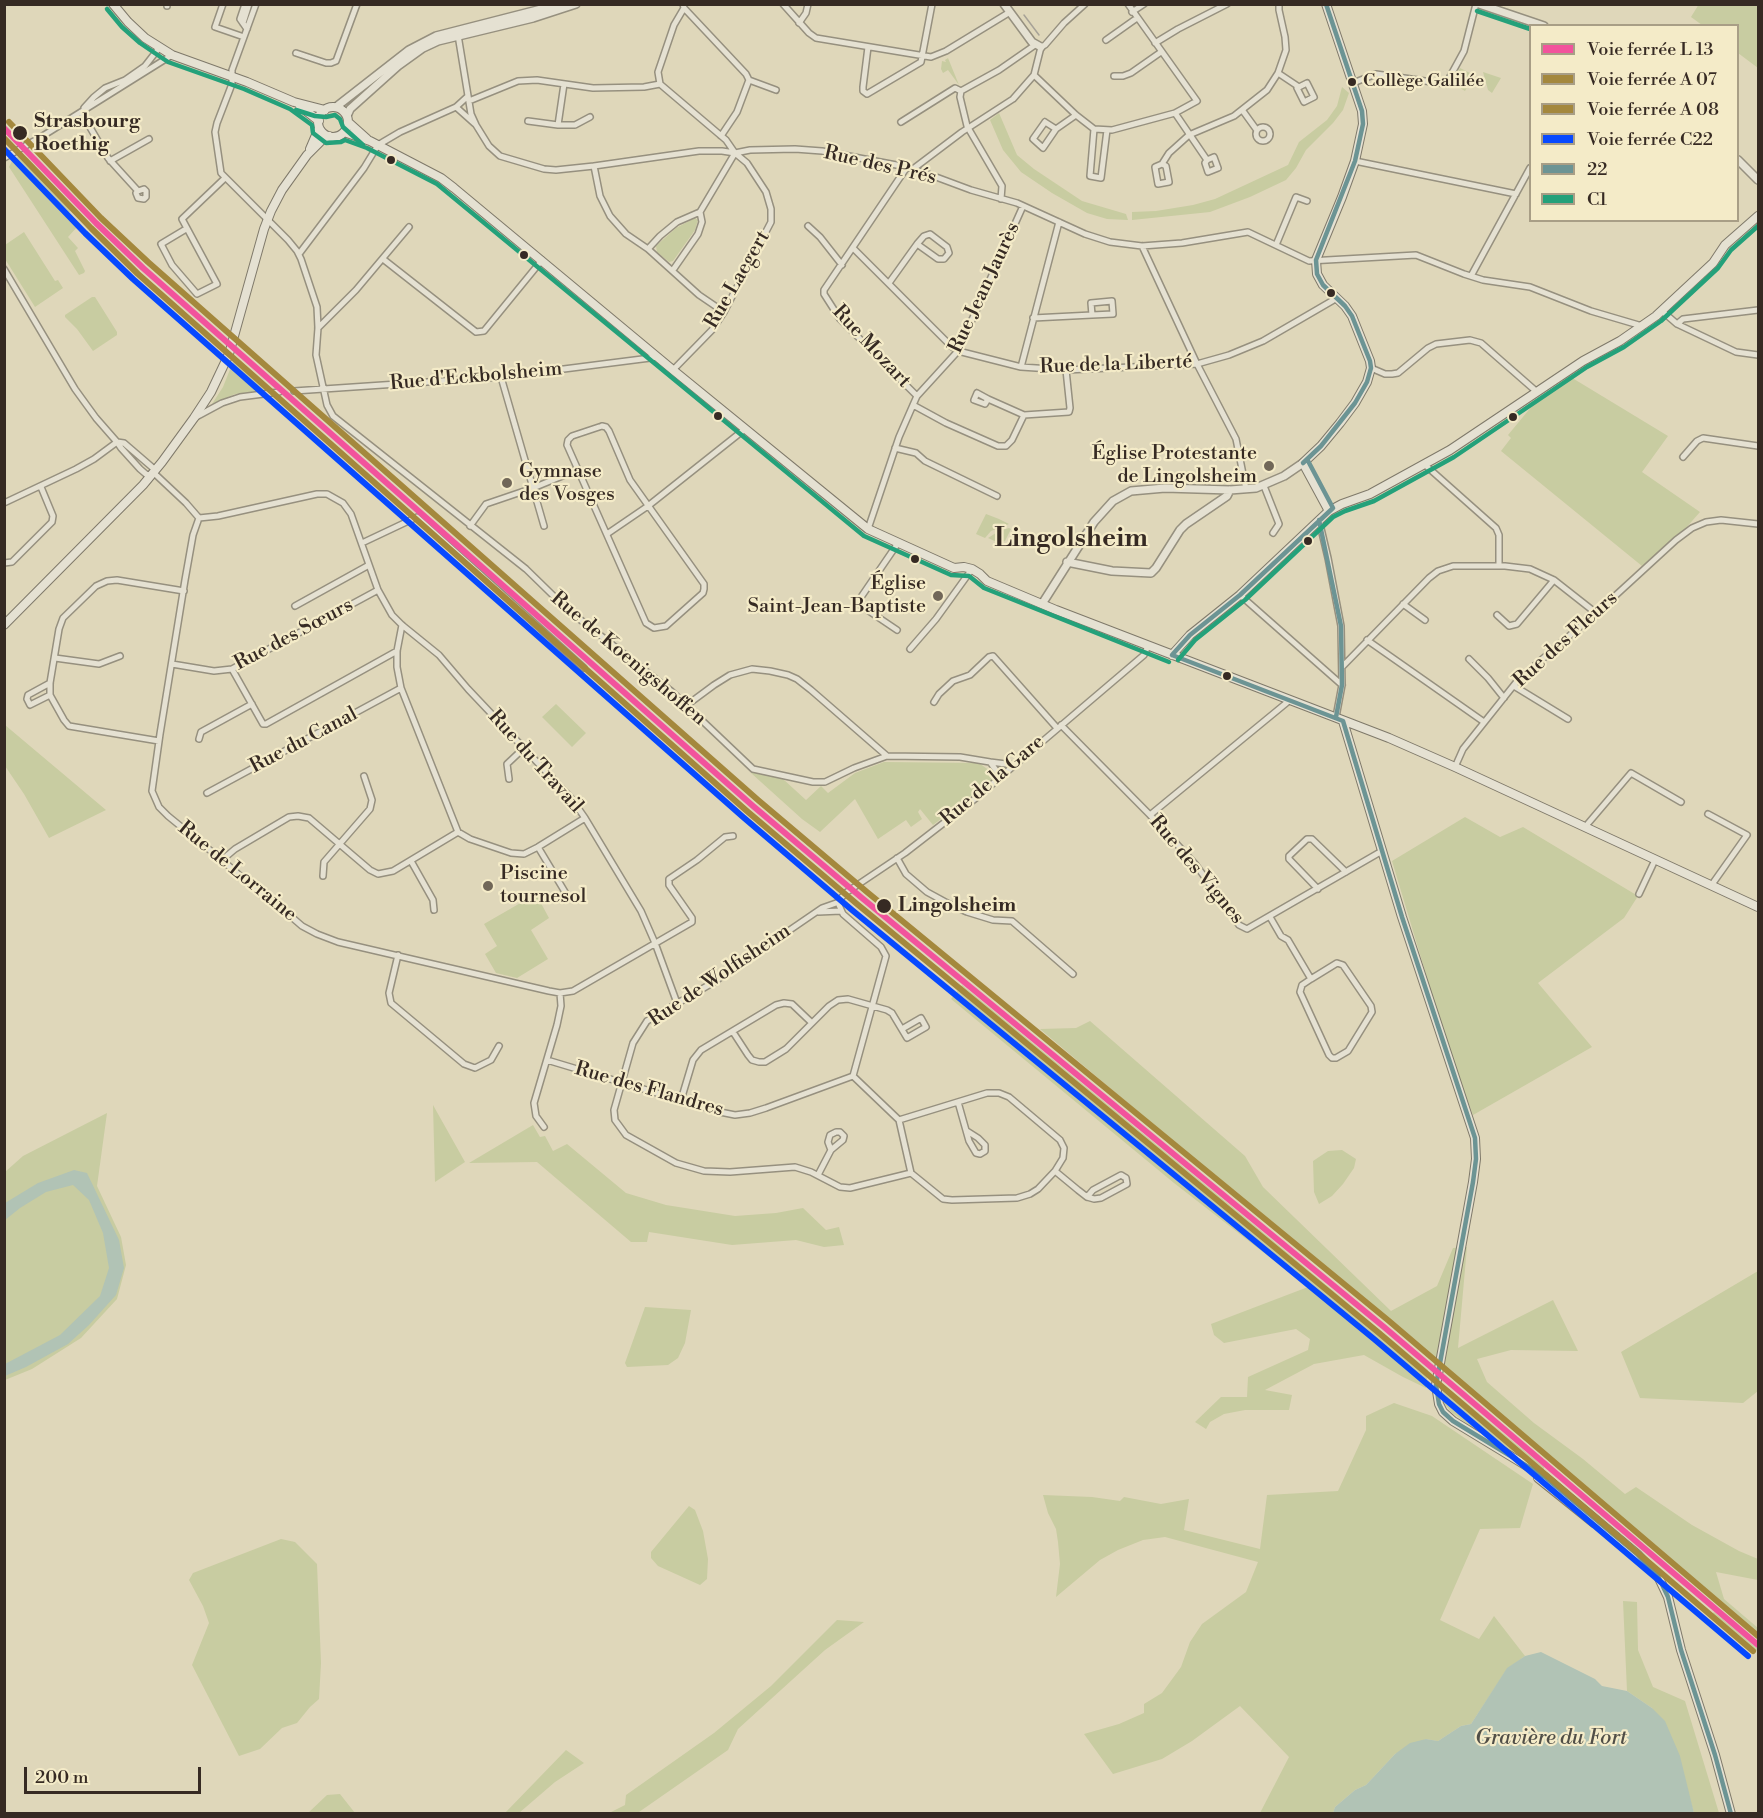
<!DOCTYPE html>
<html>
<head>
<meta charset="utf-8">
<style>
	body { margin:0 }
	#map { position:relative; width:1763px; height:1818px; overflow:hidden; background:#dfd7ba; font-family:"Libre Bodoni",serif }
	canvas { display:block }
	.frame { position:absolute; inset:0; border:6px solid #362a23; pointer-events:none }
	.legend { position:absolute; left:1529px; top:24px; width:210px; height:198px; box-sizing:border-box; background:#f4ebc8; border:2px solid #a89e86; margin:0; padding:8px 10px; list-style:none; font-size:18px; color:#362a23 }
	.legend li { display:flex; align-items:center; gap:12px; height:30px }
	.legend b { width:30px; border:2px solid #a89e86 }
	.scale { position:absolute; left:24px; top:1767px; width:177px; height:27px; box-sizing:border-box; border:3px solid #362a23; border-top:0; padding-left:8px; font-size:18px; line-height:21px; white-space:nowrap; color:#362a23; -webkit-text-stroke:4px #f4ebc8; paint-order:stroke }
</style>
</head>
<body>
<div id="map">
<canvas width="1763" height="1818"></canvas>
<div class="frame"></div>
<ul class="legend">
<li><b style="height:8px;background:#f2539c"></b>Voie ferrée L 13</li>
<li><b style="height:8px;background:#a4883d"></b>Voie ferrée A 07</li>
<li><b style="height:8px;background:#a4883d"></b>Voie ferrée A 08</li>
<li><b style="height:8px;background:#0749ff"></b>Voie ferrée C22</li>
<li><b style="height:8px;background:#6c9494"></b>22</li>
<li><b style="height:8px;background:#24a17a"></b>C1</li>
</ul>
<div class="scale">200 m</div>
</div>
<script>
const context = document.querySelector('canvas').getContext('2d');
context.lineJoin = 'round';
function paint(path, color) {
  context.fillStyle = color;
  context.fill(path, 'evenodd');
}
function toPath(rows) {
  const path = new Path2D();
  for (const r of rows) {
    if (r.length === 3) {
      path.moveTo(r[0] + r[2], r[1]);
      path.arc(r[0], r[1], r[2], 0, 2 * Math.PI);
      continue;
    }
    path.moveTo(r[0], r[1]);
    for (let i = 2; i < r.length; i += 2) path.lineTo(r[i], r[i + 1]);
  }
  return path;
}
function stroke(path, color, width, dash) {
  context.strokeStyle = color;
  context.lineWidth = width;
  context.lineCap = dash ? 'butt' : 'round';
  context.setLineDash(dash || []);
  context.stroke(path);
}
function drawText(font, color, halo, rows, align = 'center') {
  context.font = font + ' "Libre Bodoni",serif';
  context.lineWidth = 4.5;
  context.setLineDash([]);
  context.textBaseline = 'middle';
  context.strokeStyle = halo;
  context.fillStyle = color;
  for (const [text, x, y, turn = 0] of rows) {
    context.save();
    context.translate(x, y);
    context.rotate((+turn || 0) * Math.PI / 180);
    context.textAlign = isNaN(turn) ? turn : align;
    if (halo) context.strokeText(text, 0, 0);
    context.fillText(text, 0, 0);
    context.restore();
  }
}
const green = toPath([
	[1699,4,1758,5,1758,68,1738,53,1738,26,1702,25,1691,17],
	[948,58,959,85,948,70,943,73,941,69,942,61,946,62,945,60],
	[1460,68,1474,75,1465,91,1452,83],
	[1483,72,1501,78,1492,93,1488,90],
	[1342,87,1349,93,1343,110,1333,123,1306,150,1296,168,1286,180,1250,197,1210,212,1132,220,1132,212,1156,211,1193,205,1215,199,1288,165,1299,142,1327,120,1337,106],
	[999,113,1017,155,1034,169,1082,201,1126,214,1128,220,1107,219,1087,213,1052,193,1021,172,1003,150,990,120],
	[21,155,28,158,74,207,67,215,78,226,68,237,78,248,75,251,85,271,84,273,79,275,9,167,12,161],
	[695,218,698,220,695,230,673,261,669,262,657,252,656,246,676,228],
	[24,232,55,281,58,280,63,288,35,307,5,259,5,245],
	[92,297,95,297,117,332,117,335,93,351,77,329,65,317,65,315],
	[235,357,267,390,235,394,212,404,223,387],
	[1569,376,1668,436,1642,472,1700,512,1685,529,1642,566,1501,451,1511,438,1508,435,1537,400],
	[986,514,999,519,1009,524,991,531,985,538,976,534],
	[1009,528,1011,529,1005,541,999,543,988,538,999,531],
	[556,704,586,733,572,747,542,717],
	[4,725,5,725,106,810,49,838,24,794,5,766],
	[884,762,979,763,997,776,933,825,920,809,918,812,922,819,911,827,906,820,878,839,855,799,820,832,802,819,751,773,752,772,783,779,806,800,821,786,828,793,855,773],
	[1465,817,1500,837,1523,827,1638,896,1624,918,1538,983,1592,1047,1473,1115,1449,1051,1392,861],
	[536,894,549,918,531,930,548,959,517,978,496,973,485,954,497,946,484,924],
	[962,985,1253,1224,1428,1370,1426,1388,1403,1377,1364,1355,1314,1364,1265,1390,1292,1395,1289,1410,1245,1410,1224,1414,1210,1422,1206,1429,1195,1422,1221,1397,1247,1397,1248,1377,1308,1350,1310,1339,1296,1329,1224,1343,1214,1335,1211,1324,1308,1287,1174,1183,951,999],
	[1090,1021,1245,1156,1263,1187,1391,1311,1437,1286,1453,1248,1467,1247,1458,1348,1553,1300,1578,1351,1511,1350,1477,1359,1487,1382,1534,1423,1583,1459,1625,1494,1636,1487,1692,1525,1739,1551,1758,1559,1758,1580,1716,1572,1724,1599,1758,1628,1758,1634,1040,1029,1076,1028],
	[433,1105,465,1162,435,1182],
	[107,1113,97,1186,121,1237,126,1265,117,1299,81,1338,32,1369,5,1380,5,1172,23,1156],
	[533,1125,540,1137,545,1136,553,1151,567,1144,626,1193,666,1205,735,1216,776,1213,803,1208,826,1230,839,1227,844,1245,824,1247,796,1240,732,1245,649,1232,647,1242,631,1242,537,1162,469,1163],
	[1342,1150,1356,1159,1354,1168,1343,1184,1332,1196,1319,1204,1314,1192,1313,1161,1328,1151],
	[1758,1271,1758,1391,1743,1403,1640,1398,1621,1352],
	[645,1307,691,1310,685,1343,678,1358,668,1365,627,1367,625,1363],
	[1444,1388,1448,1388,1544,1467,1544,1471,1472,1427,1451,1412,1444,1403,1442,1395],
	[1394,1403,1432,1416,1533,1484,1520,1528,1480,1529,1440,1620,1479,1639,1494,1616,1525,1656,1507,1669,1471,1724,1461,1726,1438,1741,1426,1739,1395,1754,1366,1785,1355,1790,1335,1807,1333,1813,1260,1813,1289,1757,1240,1706,1192,1741,1162,1759,1113,1774,1084,1734,1119,1724,1144,1713,1144,1704,1162,1693,1181,1667,1190,1642,1202,1624,1246,1592,1258,1562,1165,1537,1143,1540,1118,1550,1100,1560,1056,1597,1060,1564,1058,1542,1056,1529,1048,1513,1043,1495,1092,1497,1120,1501,1124,1497,1161,1504,1189,1499,1184,1530,1260,1549,1267,1495,1338,1491,1366,1430,1366,1416],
	[689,1506,695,1510,703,1531,708,1559,707,1579,700,1585,658,1566,651,1558,651,1552],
	[281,1539,295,1542,317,1564,321,1663,319,1699,310,1707,297,1723,282,1728,260,1749,239,1756,192,1665,209,1623,203,1606,189,1580,193,1573],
	[1623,1601,1637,1602,1638,1650,1653,1687,1685,1701,1719,1813,1694,1813,1688,1793,1652,1708,1627,1691],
	[1714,1612,1758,1649,1758,1652,1712,1614],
	[837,1620,864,1622,825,1650,738,1729,728,1750,639,1812,609,1813,625,1805,626,1795,714,1733,771,1686],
	[566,1750,584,1763,555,1782,519,1813,505,1813],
	[340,1794,355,1813,308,1813,327,1795]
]);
const water = toPath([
	[74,1170,87,1173,119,1240,124,1268,116,1295,89,1325,68,1344,26,1367,5,1376,5,1364,60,1335,100,1296,109,1268,103,1233,89,1200,73,1185,46,1192,20,1208,5,1220,5,1203,38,1183],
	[1541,1652,1595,1679,1602,1686,1627,1691,1652,1708,1665,1721,1680,1756,1694,1813,1333,1813,1335,1807,1355,1790,1366,1785,1395,1754,1410,1743,1426,1739,1438,1741,1461,1726,1471,1724,1507,1668,1525,1656]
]);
const minor = toPath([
	[223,4,215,27,244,37],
	[245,4,240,19,247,29],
	[256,4,232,70,232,84,217,123,215,132,221,173,288,240,297,251,301,259,317,307,318,328,316,355,327,405,333,416,526,569,568,610,671,691,753,769,813,782,825,782,854,768,887,756,960,757,990,762],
	[683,4,684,8,746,74,749,80,737,112,721,136],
	[783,4,809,33,816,38,931,57,946,51,1010,12],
	[1128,4,1197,101,1175,113],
	[167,6,167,4],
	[1132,12,1144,4],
	[243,23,249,4],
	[799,23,806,13,808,4],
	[458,35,471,114,476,125,489,146,500,156,544,169,556,170,594,166,699,151,722,151,735,153,750,150,795,149,822,151,907,167,928,174,971,190,1017,203,1085,234,1110,242,1142,246,1182,243,1248,232,1309,261,1416,255,1464,274,1483,280,1530,287,1591,311,1642,326],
	[1106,40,1137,18],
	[1155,43,1178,29,1227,4],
	[868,47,863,87,863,91,867,94,921,62,932,4],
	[296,53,326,63,331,63,336,61,357,4],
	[1278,73,1299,87],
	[1034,75,1076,115,1094,129,1112,130,1175,113,1207,160],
	[1114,76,1123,76,1131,73,1161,52],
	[749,80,776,90],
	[1307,83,1314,97,1304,102,1297,88,1307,83],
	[1353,83,1376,74,1446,84,1464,51,1476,4],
	[660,84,658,72,674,25,684,8],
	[469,101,518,81,537,80,593,88,644,87,660,84,726,140,735,153,747,163,766,192,771,209,771,222,724,312,712,330,673,370],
	[456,107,475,124],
	[84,108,94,97,105,88,125,80,145,66,159,48],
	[1243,111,1256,129],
	[81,112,108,158,138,191,136,193,138,198,144,199,146,197,146,191,144,189,138,191],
	[528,121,558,125,575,125,590,117],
	[901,122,955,88,961,91],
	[1045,122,1056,129,1043,148,1033,139,1045,122],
	[558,125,564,84],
	[1263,134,7],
	[1056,129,1076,115],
	[1094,129,1090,176,1101,178,1107,130],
	[1214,157,1218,168,1208,172,1205,163,1207,160,1214,157],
	[4,158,41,137,172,55],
	[110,161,149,139],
	[1355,161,1516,194],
	[1162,164,1166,166,1169,182,1158,184,1155,167,1162,164,1169,153,1189,135,1234,116,1267,90,1278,73,1286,50,1285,37,1279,10,1279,4],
	[594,166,600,196,610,216,626,234,648,249,699,295,724,312],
	[907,167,824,290,824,294,840,319,917,396],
	[913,169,962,132,1013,99,1034,75,1041,47,1045,45,1064,23,1085,4],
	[1001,199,1002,186,967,126,960,97,961,91,999,70,1035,45],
	[808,226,820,237,842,265],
	[186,229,161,244,172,265,197,294,217,284,182,219,225,178],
	[1276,245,1296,197,1307,201],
	[1142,246,1197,364,1236,439,1246,489],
	[853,248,951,346,958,351,1021,367,1066,370,1197,364,1229,355,1263,341,1337,298],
	[648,249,660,236,677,222,700,212,735,153],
	[299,254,364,168,378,145,400,132,456,107,468,96],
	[383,259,476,332,484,331,542,260],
	[4,269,75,389,96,418,117,442,121,448,140,469,147,475,152,474],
	[673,270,698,234,702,222,700,212],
	[1471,276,1530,168],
	[889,283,917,244,924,236,930,234,947,247,949,253,944,259,938,259,917,244],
	[1112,301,1113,314,1092,315,1091,303,1112,301],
	[1662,311,1677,324,1736,352,1758,355],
	[1033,318,1092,315],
	[1677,324,1683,319,1758,310],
	[318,328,356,290,409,227],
	[1021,367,1059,222],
	[1371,368,1385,374,1392,374,1398,373,1428,348,1436,344,1470,340,1481,343,1537,392],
	[501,377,544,526],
	[294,391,501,377,658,357],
	[977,393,988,399,985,404,974,400,977,393],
	[988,399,1024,415],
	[913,405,946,423,998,446,1006,446,1012,440,1024,415,1069,412,1070,408,1066,370],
	[196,417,222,403,240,397,279,392],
	[602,426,606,427,609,431,630,480,704,584,704,589,703,593,666,626,654,628,646,623,567,445,568,440,572,436,602,426],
	[117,442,124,443,153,468,154,473,186,503,199,518],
	[895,448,916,453,925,461,997,496],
	[1683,457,1697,441,1703,438,1758,446],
	[1424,464,1496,528,1499,535,1499,566],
	[1264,486,1279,524,1273,533],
	[4,503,76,469,94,459,117,442],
	[199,518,193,535,185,580,160,734,152,791,159,807,168,816,222,860,262,895,280,907,302,926,317,934,338,942,549,991,560,993,573,991,692,922,692,918,669,885,669,879,697,860,725,837,733,836],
	[199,518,218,516,317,494,327,494,343,503,351,514,378,590,392,615,402,625,439,655,468,689,571,798,585,818,641,911,655,943,677,1003],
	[1319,520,1328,558,1341,626,1342,685,1336,717],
	[470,526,486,504,533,488,577,470],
	[868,529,899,437,913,405,917,396,958,351,1023,206],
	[607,534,648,506,745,429],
	[362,543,417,517,584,668],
	[4,563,12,562,52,522,53,516,41,487],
	[1240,595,1342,685],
	[1403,604,1425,620],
	[295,606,369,565],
	[1497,615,1509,626,1517,624,1554,580],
	[402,625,397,651,397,667,401,688,458,832],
	[897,630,857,603,898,543],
	[1367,640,1484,722],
	[910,649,936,619,972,569],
	[55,658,99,664,120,656],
	[1469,659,1488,678,1504,698],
	[172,664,214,671,232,669,378,590],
	[1342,667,1429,578,1438,571,1453,566,1505,566,1530,569,1554,580,1596,613],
	[232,669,263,724,266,724,397,651],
	[50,683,28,695,27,699,30,705,50,695],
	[1514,686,1568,719],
	[934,702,939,694,953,681,970,675,989,657,993,656,1057,728],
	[687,705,714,685,730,675,752,669,770,671,788,675,797,679,811,690,887,756],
	[1061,725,1150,815,1196,865,1239,925,1247,929,1382,851],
	[199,739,201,732,252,704],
	[159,741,69,726,64,720,50,695,50,683,59,629,63,618,96,586,107,581,117,580,184,591],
	[1455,767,1463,749,1518,680,1604,606,1676,540,1692,528,1706,522,1721,520,1758,524],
	[1001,777,990,762,1014,765],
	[509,779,507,764,524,748],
	[207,793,401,688],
	[1708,814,1747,835,1713,883,1712,886],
	[1150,815,1290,700],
	[1585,827,1631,773,1681,802],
	[538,847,565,892],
	[897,858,906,874,927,892,949,904,967,912,993,920,1012,921,1073,974],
	[222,860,235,849,289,817,298,816,309,818,370,870,378,874,393,871,458,832,470,839,511,853,524,854,538,847,585,818],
	[411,861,433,900,434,910],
	[323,876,324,862,370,809,372,800,364,776],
	[1318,889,1289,859,1289,856,1307,839,1312,839,1346,872],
	[1639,894,1655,860],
	[839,902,822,908,714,982,647,1021,633,1043,614,1110,615,1120,626,1135,676,1163,704,1171,730,1172,795,1167,811,1172,840,1187,850,1188,911,1173,943,1199,952,1200,1017,1198,1030,1194,1038,1189,1055,1171,1063,1158,1064,1148,1060,1140,1009,1097,999,1093,987,1093,899,1120],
	[818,912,841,911],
	[1270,917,1281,936,1288,940,1311,979,1302,985,1300,992,1329,1055,1332,1058,1336,1058,1348,1051,1372,1012,1371,1006,1343,965,1337,963,1311,979],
	[398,955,389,993,391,1003,464,1064,475,1068,491,1060,499,1046],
	[733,1032,748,1055,752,1060,759,1062,765,1062,786,1049,829,1006,838,1000,848,999,887,1010,892,1013,907,1038,926,1027,921,1018,902,1029],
	[547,1060,720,1112,735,1115,750,1113,766,1108,853,1076],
	[681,1100,693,1060,701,1050,776,1005,784,1003,792,1004,812,1023],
	[958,1102,969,1141,976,1153,980,1154,985,1151,985,1145,978,1138,967,1131],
	[544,1127,536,1116,534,1103,557,1025,561,1006,560,993],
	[1055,1171,1078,1190,1087,1197,1094,1199,1101,1198,1127,1184,1126,1178,1121,1175,1093,1190,1087,1197],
	[911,1173,899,1120,853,1076,886,956,881,947,843,914,839,905,840,899,847,892,905,853,976,798,1144,655,1148,646],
	[818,1175,831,1150,843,1140,844,1136,840,1132,836,1132,830,1135,828,1142,831,1150]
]);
const tertiary = toPath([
	[1004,4,1032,42,1041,47],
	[1479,4,1544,26],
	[336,107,409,50,436,36,561,4],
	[347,116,350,109,398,66,423,48,438,41,533,18,576,4],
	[1738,160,1758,180],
	[1067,562,1112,571,1151,573,1156,568,1180,530,1186,524,1227,496,1230,490],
	[1042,604,1094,522,1113,501,1131,491,1165,488,1230,490,1256,488,1284,476,1303,463]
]);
const secondary = toPath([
	[113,4,128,22,145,38,172,55,247,82,294,102,325,110],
	[1326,4,1362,111,1363,124,1355,161,1342,197,1316,260,1317,274,1323,285,1345,306,1352,316,1370,361,1371,368,1367,382,1355,403,1340,423,1321,446,1303,463,1329,511],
	[300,106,319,121],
	[333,122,15],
	[348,122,367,139],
	[344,132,370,141,441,178,454,188,673,370,868,529,954,568,964,567,972,569,980,574,987,581,1056,610,1389,738,1455,767,1758,907],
	[310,149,319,128],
	[4,625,143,485,162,462,194,418,211,392,229,354,264,229,271,211,282,190,307,155,322,140,329,136],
	[1172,655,1190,635,1240,595,1329,511,1342,504,1370,494,1450,450,1583,361,1620,341,1656,316,1713,263,1725,245,1758,216],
	[1343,721,1402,917,1475,1138,1476,1159,1473,1182,1436,1385,1439,1404,1443,1412,1453,1421,1545,1477,1637,1554,1658,1576,1668,1597,1681,1650,1715,1755,1731,1814],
	[1538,1478,1594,1523]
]);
const tram = toPath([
	[1024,15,1039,35]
]);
const bus1 = toPath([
	[1307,459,1333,508],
	[1303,463,1321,446,1355,403,1367,382,1371,368,1370,361,1352,316,1345,306,1323,285,1317,274,1316,260,1355,161,1363,124,1362,111,1326,4],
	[1319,520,1341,626,1342,685,1336,717],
	[1172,655,1190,635,1240,595,1333,508],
	[1172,655,1343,721],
	[1343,721,1402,917,1475,1138,1476,1159,1473,1182,1436,1385,1439,1404,1443,1412,1453,1421,1545,1477,1637,1554,1658,1576,1668,1597,1681,1650,1715,1755,1731,1814]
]);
const bus2 = toPath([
	[107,9,122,27,140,43,168,62,244,89,290,109,312,125,313,133,326,143,341,142,345,140,367,148,437,184,864,536,951,575,969,576,984,588,1169,662],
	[1477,11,1530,29],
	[296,110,315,116,326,117,335,115,340,119,343,127,363,145],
	[1178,660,1195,640,1245,600,1333,517,1345,511,1374,501,1454,457,1587,367,1624,347,1661,321,1718,268,1731,250,1758,226]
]);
const rail1 = toPath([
	[4,128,96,223,143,268,753,806,862,898,1384,1327,1758,1645]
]);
const rail2 = toPath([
	[4,138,91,228,138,274,748,812,857,904,1379,1333,1753,1651]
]);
const rail3 = toPath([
	[9,122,101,218,148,262,758,800,867,892,1389,1321,1758,1636]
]);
const rail4 = toPath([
	[4,149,85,233,133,279,743,817,852,910,1374,1339,1748,1656]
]);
const markers = [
	[1352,82,5,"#362a23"],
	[20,133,8,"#362a23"],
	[391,160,5,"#362a23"],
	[524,255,5,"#362a23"],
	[1331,293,5,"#362a23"],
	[718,416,5,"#362a23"],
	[1513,417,5,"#362a23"],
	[1269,466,6,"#716758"],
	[507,483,6,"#716758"],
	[1308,541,5,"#362a23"],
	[915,559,5,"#362a23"],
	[938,596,6,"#716758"],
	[1227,676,5,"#362a23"],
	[488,886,6,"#716758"],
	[884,906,8,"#362a23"]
];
const busNames = [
	["Collège Galilée",1363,82]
];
const stopNames = [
	["Strasbourg",34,122],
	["Roethig",34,145],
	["Lingolsheim",898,906]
];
const streetNames = [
	["Rue des Prés",880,166,13],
	["Rue Laegert",738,280,-60],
	["Rue Jean Jaurès",985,288,-65],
	["Rue Mozart",871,347,47],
	["Rue de la Liberté",1116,365,-2],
	["Rue d'Eckbolsheim",476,377,-5],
	["Rue des Sœurs",294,635,-28],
	["Rue des Fleurs",1566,640,-42],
	["Rue de Koenigshoffen",628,659,40],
	["Rue du Canal",304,741,-28],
	["Rue du Travail",535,762,48],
	["Rue de la Gare",993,781,-40],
	["Rue des Vignes",1196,870,50],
	["Rue de Lorraine",237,872,39],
	["Rue de Wolfisheim",720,976,-34],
	["Rue des Flandres",649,1090,16]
];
const poiNames = [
	["Église Protestante",1257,454],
	["de Lingolsheim",1257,477],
	["Gymnase",519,472,"left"],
	["des Vosges",519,495,"left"],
	["Église",926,584],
	["Saint-Jean-Baptiste",926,607],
	["Piscine",500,874,"left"],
	["tournesol",500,897,"left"]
];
const waterNames = [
	["Gravière du Fort",1551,1739]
];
const districtNames = [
	["Lingolsheim",1071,540]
];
paint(green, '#c8cca1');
paint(water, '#b1c3b5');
stroke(minor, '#96907f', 8);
stroke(tertiary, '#96907f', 10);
stroke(secondary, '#7f796a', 10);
stroke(minor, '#e5e1d2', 5);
stroke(tertiary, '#e5e1d2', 7);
stroke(secondary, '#e5e1d2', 8);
stroke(tram, '#a7a297', 1.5);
stroke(bus1, '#6c9494', 4.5);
stroke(bus2, '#24a17a', 4.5);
stroke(rail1, '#f2539c', 6);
stroke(rail2, '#a4883d', 6);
stroke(rail3, '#a4883d', 6);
stroke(rail4, '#0749ff', 6);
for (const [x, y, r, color] of markers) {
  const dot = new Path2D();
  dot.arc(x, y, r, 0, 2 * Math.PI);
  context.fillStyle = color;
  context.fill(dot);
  stroke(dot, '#f4ebc8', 2);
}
drawText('18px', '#362a23', '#f4ebc8', busNames, 'left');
drawText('bold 20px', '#362a23', '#f4ebc8', stopNames, 'left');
drawText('20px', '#362a23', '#f4ebc8', streetNames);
drawText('20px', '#362a23', '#f4ebc8', poiNames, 'right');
drawText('italic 21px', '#504e47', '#f4ebc8', waterNames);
drawText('bold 26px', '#362a23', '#f4ebc8', districtNames);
</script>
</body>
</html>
